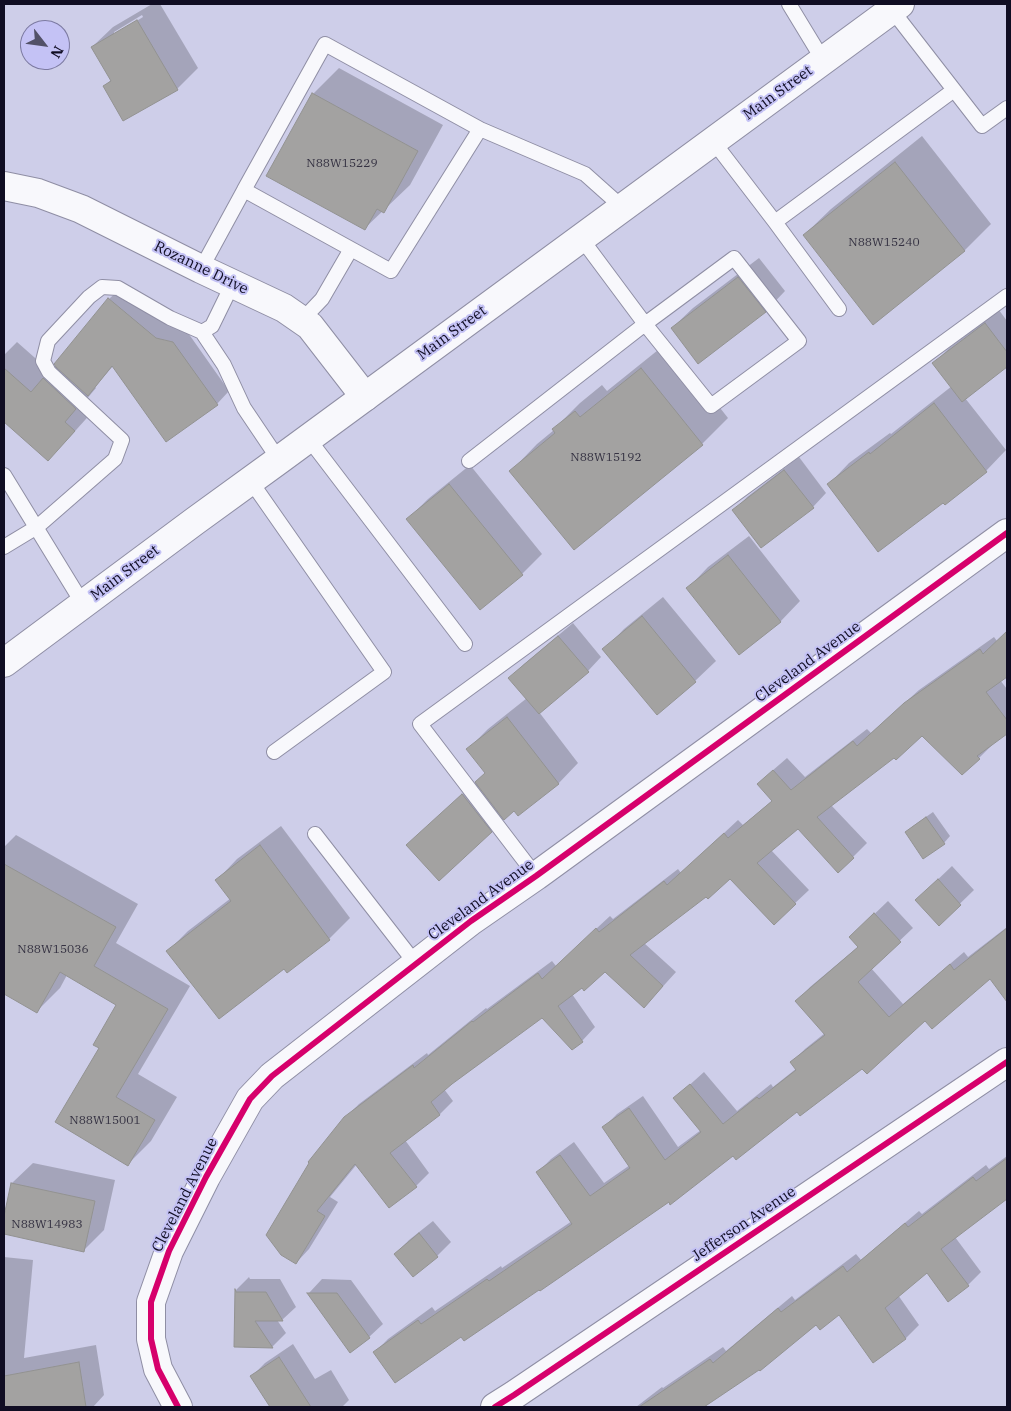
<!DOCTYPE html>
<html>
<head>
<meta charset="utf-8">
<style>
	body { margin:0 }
	#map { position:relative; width:1011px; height:1411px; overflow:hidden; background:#cecee9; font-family:"IBM Plex Serif",serif }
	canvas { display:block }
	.frame { position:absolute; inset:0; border:5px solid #100d23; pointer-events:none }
	.north { position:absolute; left:20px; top:20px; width:50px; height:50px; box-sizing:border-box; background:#c4c2f5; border:1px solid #7c7aa1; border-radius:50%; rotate:120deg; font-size:14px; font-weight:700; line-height:20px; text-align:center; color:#100d23 }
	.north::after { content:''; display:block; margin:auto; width:18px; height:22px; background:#525168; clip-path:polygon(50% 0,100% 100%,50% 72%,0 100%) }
</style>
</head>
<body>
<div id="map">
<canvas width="1011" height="1411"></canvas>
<div class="frame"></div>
<div class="north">N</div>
</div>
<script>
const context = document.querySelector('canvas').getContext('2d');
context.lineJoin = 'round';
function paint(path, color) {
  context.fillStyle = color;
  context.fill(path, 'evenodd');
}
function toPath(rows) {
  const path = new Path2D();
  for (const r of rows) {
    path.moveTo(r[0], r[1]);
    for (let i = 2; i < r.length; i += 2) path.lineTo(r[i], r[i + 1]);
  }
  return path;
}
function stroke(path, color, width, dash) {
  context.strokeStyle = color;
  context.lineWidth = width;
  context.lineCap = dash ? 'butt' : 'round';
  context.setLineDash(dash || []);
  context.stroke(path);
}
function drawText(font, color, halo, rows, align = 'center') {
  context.font = font + ' "IBM Plex Serif",serif';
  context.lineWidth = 4;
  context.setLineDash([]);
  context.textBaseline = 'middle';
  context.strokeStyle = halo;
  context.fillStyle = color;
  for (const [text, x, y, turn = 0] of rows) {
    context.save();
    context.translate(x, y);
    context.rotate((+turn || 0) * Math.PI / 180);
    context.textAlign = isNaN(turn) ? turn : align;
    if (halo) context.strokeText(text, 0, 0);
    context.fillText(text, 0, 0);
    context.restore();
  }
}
const shadow = toPath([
	[152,4,160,4,198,68,177,89,124,120,104,86,111,80,92,47,113,27],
	[142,15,143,17,114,35,114,32],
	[339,68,443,125,410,185,365,228,313,94],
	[922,136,991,224,965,250,874,323,804,235,831,209],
	[759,258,785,291,765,312,672,328,693,308],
	[122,287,169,326,186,330,229,391,217,404,113,366,95,387,96,388,85,401,94,410,68,439,48,459,4,420,4,355,17,342,51,372,109,299],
	[999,310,1007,321,1007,365,965,398,1006,450,986,471,945,503,829,484,849,463,890,433,891,434,952,386,934,363,948,349],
	[668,342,728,418,702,444,574,548,511,471,537,444,554,430,554,429,580,403,602,385,607,391],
	[799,457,826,493,813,507,734,511,747,497],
	[470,465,542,554,522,574,408,519,428,499],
	[749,536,800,601,780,622,688,588,708,567],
	[663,597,716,661,695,681,604,650,624,629],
	[573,623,601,657,588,671,539,712,578,763,558,784,514,809,491,831,422,831,486,773,468,749,488,729,527,698,510,678,524,664],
	[1007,632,1007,675,1000,680,1007,689,1007,732,992,744,992,745,979,758,922,734,831,805,867,843,839,871,798,827,771,850,809,890,774,923,730,877,644,943,676,972,657,993,604,970,572,994,595,1027,582,1041,542,1016,444,1089,453,1101,440,1114,405,1140,429,1173,416,1186,357,1164,330,1197,338,1202,309,1249,296,1263,345,1118,359,1104,427,1053,428,1055,486,1008,487,1009,552,961,556,966,610,916,613,919,678,869,681,873,738,820,743,825,773,800,772,771,787,758,805,777,867,729,871,733,919,690,994,637,997,641],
	[933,812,950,836,944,843,906,832,913,826],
	[281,826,350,918,329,939,287,971,284,967,168,951,188,931,231,898,217,880,237,859],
	[16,835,138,904,116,943,190,986,138,1074,177,1097,151,1141,128,1164,100,1048,118,1004,67,975,60,988,37,1011,4,992,4,847],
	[952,866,974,890,939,924,931,886],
	[888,901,913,928,871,968,903,1004,964,952,968,957,1007,927,1007,974,995,984,990,978,926,1019,862,1067,733,1154,669,1200,539,1288,461,1335,375,1352,388,1339,432,1307,435,1311,501,1266,502,1268,572,1221,537,1173,551,1159,574,1142,604,1183,630,1165,604,1127,617,1114,643,1096,678,1147,701,1130,675,1098,704,1072,737,1111,771,1084,773,1087,797,1068,792,1062,805,1049,825,1033,797,1001,810,987,859,946,864,924],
	[1007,1156,1007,1198,955,1237,981,1272,968,1285,948,1300,927,1271,898,1295,919,1325,906,1338,873,1361,840,1313,816,1323,759,1368,702,1407,636,1407,662,1387,663,1388,723,1347,726,1351,792,1296,795,1300,856,1254,861,1260,919,1211,922,1214,986,1165,989,1169],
	[33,1163,115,1180,104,1230,84,1250,4,1233,4,1222,12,1183],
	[433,1221,451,1242,437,1256,413,1276,395,1254,409,1240],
	[4,1257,33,1260,24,1358,96,1345,104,1395,93,1407,4,1407],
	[249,1277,250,1279,280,1279,296,1307,282,1320,277,1320,286,1333,272,1347,235,1346,236,1290],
	[322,1279,351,1280,383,1324,369,1337,350,1351,309,1293],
	[293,1344,315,1379,331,1370,349,1400,342,1407,272,1407,252,1376,265,1363]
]);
const building = toPath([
	[137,20,178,90,123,121,103,86,111,81,91,47,137,20],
	[312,93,418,151,384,213,377,209,365,230,266,176,312,93],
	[895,162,965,251,873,325,803,235,895,162],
	[738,277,766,312,698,364,671,328,738,277],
	[108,298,156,338,173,342,218,405,166,442,112,366,88,396,56,367,54,364,108,298],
	[985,323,1007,352,1007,367,962,402,932,363,985,323],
	[4,368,31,392,43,378,76,409,65,422,75,431,48,461,4,422,4,368],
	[641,368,703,445,574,550,509,471,555,433,552,429,575,411,580,417,641,368],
	[934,403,987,472,945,505,943,503,878,552,827,484,869,452,870,454,934,403],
	[784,470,814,508,761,548,732,510,784,470],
	[449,484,523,575,480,610,406,519,449,484],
	[728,555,781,622,739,655,686,588,728,555],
	[642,616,696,682,657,715,602,649,642,616],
	[1007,631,1007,677,986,692,1007,720,1007,734,977,756,980,759,962,775,922,736,896,760,894,758,817,817,854,858,838,873,798,829,757,863,796,904,774,925,730,879,708,899,706,897,630,955,663,986,644,1008,605,972,584,991,582,988,558,1006,583,1042,572,1050,542,1018,452,1084,431,1102,440,1115,390,1153,417,1187,389,1208,355,1164,317,1211,325,1216,296,1264,281,1255,266,1235,309,1163,308,1162,344,1117,413,1065,414,1068,472,1021,473,1022,538,973,542,979,596,928,599,932,664,881,667,885,724,833,728,838,772,801,757,784,773,770,791,790,853,741,857,746,904,703,980,649,983,654,1007,631],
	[558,636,589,672,539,714,508,678,558,636],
	[507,717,559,784,518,816,514,811,504,820,475,782,485,773,466,749,507,717],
	[462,794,492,832,439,881,406,845,462,794],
	[926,817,945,844,923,859,905,832,926,817],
	[260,845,330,940,287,973,284,969,219,1019,166,951,231,901,215,880,260,845],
	[4,864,116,927,94,966,168,1009,116,1097,155,1120,128,1166,55,1122,99,1048,93,1045,116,1005,60,972,37,1013,4,994,4,864],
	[938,879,961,905,939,926,915,900,938,879],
	[874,913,901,942,858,982,889,1017,950,964,954,970,1007,928,1007,1002,990,979,932,1029,925,1021,867,1074,862,1069,800,1116,797,1112,736,1160,733,1156,670,1205,669,1202,540,1291,539,1290,464,1341,461,1337,395,1383,373,1352,418,1320,421,1324,487,1279,489,1281,572,1224,536,1172,560,1155,590,1196,630,1168,602,1127,629,1108,665,1160,701,1132,673,1098,690,1084,723,1124,757,1097,759,1099,796,1070,790,1062,825,1035,795,1001,858,947,849,937,874,913],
	[1007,1158,1007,1199,941,1249,969,1286,948,1302,927,1273,885,1308,906,1339,873,1363,839,1315,820,1330,816,1325,760,1371,759,1370,704,1407,639,1407,710,1359,713,1363,778,1308,781,1312,843,1266,847,1272,905,1223,908,1227,973,1177,976,1181,1007,1158],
	[11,1183,95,1201,84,1252,4,1234,4,1216,11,1183],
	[419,1233,438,1257,413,1277,394,1254,419,1233],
	[235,1289,236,1292,266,1292,283,1321,255,1321,273,1348,234,1347,235,1289],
	[307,1293,337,1293,370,1338,350,1353,307,1293],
	[279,1357,311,1407,270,1407,250,1376,279,1357],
	[79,1362,86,1407,4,1407,4,1376,79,1362]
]);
const service = toPath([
	[789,4,823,60],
	[892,10,982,126,1007,108],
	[713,141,775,222,839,309],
	[244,190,325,44,480,129],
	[775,222,954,90],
	[201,269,244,190,391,271,480,129,585,174,622,207],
	[302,320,322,299,351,249],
	[202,332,224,365,244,408,279,460],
	[308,438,465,644],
	[469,461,645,324,734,258,799,341,711,406,645,324,581,238],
	[4,475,83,604],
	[250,480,384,672,274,752],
	[4,547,37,527,115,459,122,440,49,372,43,361,48,341,89,297,102,287,118,288,170,318,202,332,212,326,233,283],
	[315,834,416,964],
	[536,876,420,724,1007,296]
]);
const minor = toPath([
	[4,186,38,193,81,209,201,269,284,308,310,326,365,397],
	[178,1407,158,1369,151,1339,151,1302,169,1251,206,1177,250,1099,272,1076,471,921,536,876,1007,533],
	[495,1407,514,1395,1007,1062]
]);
const secondary = toPath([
	[4,663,195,521,279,460,900,4]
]);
const cycleway = toPath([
	[178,1407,158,1369,151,1339,151,1302,169,1251,206,1177,250,1099,272,1076,471,921,536,876,1007,533],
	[495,1407,514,1395,1007,1062]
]);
const numberNames = [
	["N88W15229",342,164],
	["N88W15240",884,243],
	["N88W15192",606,458],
	["N88W15036",53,950],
	["N88W15001",105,1121],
	["N88W14983",47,1225]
];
const streetNames = [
	["Main Street",778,93,-36],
	["Rozanne Drive",201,268,26],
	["Main Street",452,333,-36],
	["Main Street",125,573,-37],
	["Cleveland Avenue",808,662,-36],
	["Cleveland Avenue",481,900,-36],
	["Cleveland Avenue",185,1195,-63],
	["Jefferson Avenue",744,1224,-34]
];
paint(shadow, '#0003');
paint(building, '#a3a2a1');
stroke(building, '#929291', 1);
stroke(service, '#8f8ea4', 16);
stroke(minor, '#8f8ea4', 30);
stroke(secondary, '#8f8ea4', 30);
stroke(service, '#f8f8fc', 14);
stroke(minor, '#f8f8fc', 28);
stroke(secondary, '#f8f8fc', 28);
stroke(cycleway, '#d6006c', 6);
drawText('12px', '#353242', null, numberNames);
drawText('15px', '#100d23', '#c4c2f5', streetNames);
</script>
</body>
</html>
